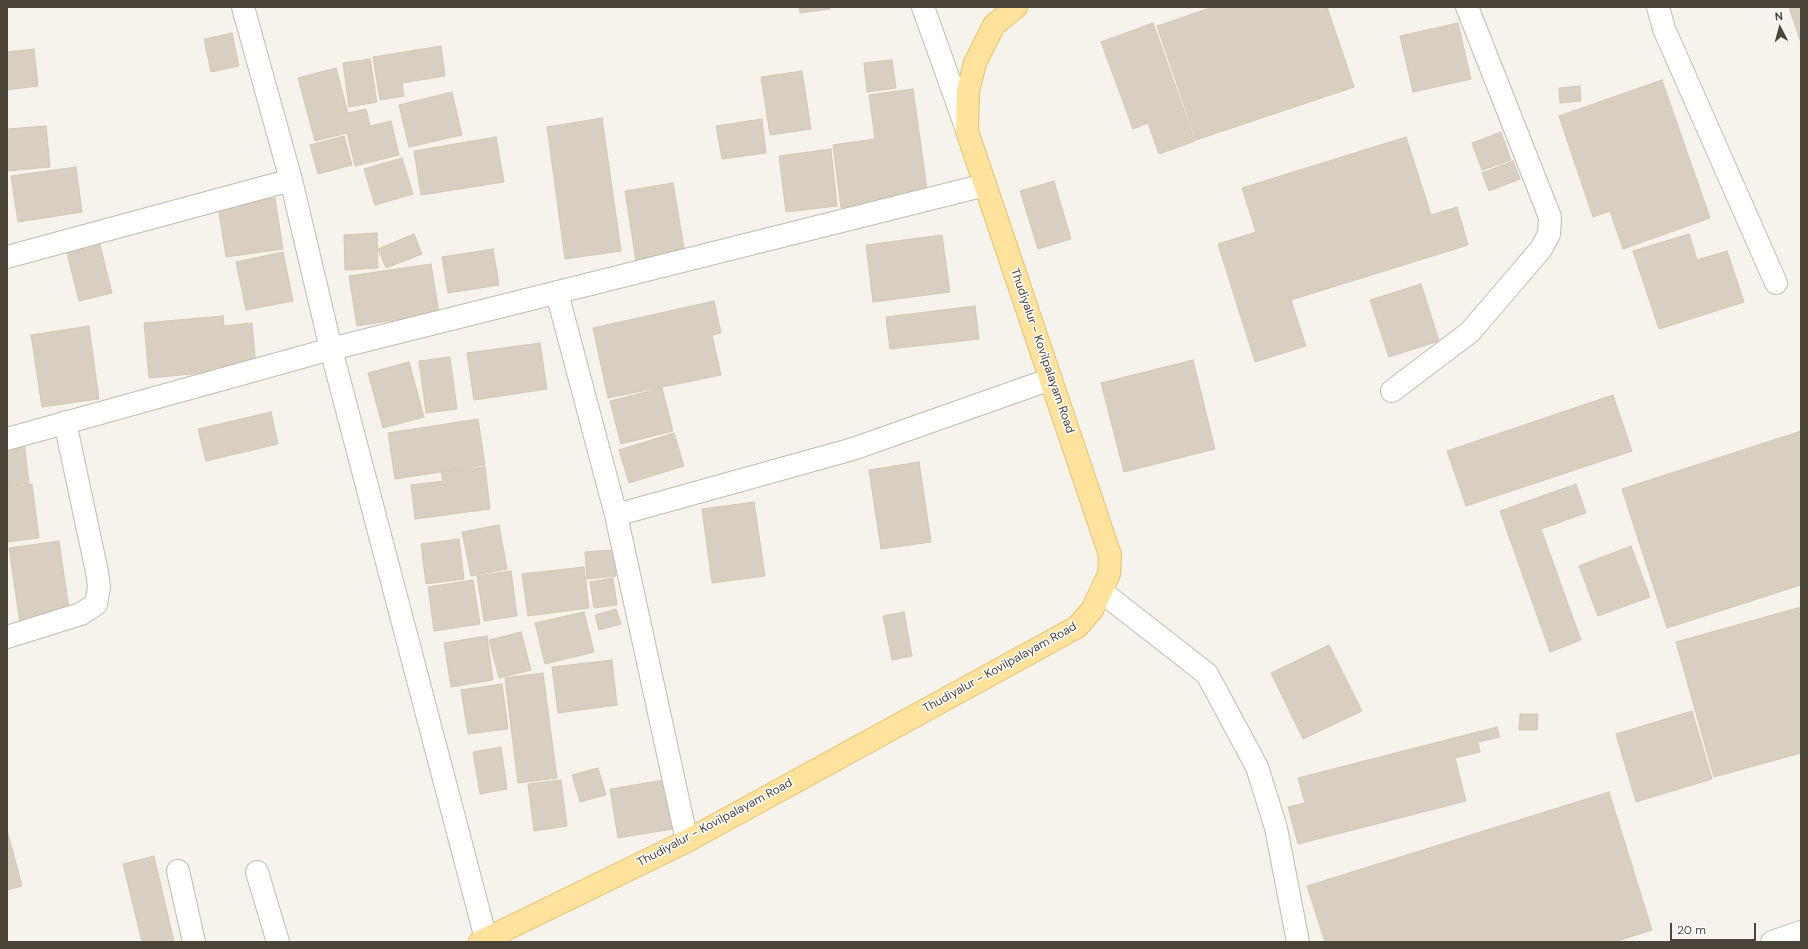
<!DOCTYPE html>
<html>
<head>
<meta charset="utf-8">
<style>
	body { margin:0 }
	#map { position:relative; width:1808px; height:949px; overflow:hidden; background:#f6f3ec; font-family:"DM Sans",sans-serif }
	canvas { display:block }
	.frame { position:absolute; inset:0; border:8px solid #4b4439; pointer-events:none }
	.north { position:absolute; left:1760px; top:8px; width:40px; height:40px; -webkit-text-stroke:3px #fff; paint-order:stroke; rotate:354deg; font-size:11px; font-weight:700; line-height:16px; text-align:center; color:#4b4439 }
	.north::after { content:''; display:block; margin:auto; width:14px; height:18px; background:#4b4439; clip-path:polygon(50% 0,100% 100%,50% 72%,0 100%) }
	.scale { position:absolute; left:1670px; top:923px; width:86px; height:18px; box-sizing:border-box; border:2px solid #4b4439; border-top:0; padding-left:5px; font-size:12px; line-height:14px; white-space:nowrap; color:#4b4439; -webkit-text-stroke:3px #fff; paint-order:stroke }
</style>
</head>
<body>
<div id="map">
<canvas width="1808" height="949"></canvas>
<div class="frame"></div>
<div class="north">N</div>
<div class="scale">20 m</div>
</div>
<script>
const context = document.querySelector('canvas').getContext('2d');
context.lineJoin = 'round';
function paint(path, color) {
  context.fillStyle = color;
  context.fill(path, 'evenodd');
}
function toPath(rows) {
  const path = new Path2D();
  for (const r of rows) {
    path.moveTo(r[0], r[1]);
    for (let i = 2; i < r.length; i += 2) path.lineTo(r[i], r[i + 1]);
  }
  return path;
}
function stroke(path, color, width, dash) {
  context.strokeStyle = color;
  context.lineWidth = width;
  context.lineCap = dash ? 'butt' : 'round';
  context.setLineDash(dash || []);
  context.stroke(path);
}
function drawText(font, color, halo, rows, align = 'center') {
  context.font = font + ' "DM Sans",sans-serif';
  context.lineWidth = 3;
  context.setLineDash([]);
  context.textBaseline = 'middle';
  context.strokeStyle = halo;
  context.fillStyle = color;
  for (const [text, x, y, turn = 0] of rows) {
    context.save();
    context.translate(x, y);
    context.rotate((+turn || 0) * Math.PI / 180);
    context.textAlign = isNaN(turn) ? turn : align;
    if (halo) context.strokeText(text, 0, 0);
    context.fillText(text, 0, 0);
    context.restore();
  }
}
const building = toPath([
	[799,7,829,7,830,9,800,13,799,7],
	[1213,7,1327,7,1354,87,1196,140,1157,26,1213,7],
	[1789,7,1801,7,1801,43,1789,7],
	[1153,23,1195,141,1159,154,1148,123,1133,129,1101,42,1153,23],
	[1458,23,1471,79,1413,92,1400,36,1458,23],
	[232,33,239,66,211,72,204,39,232,33],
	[441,46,445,76,402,83,404,96,380,100,373,57,441,46],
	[34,49,38,86,7,90,7,52,34,49],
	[370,59,377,102,349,107,343,63,370,59],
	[892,60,896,88,867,92,864,63,892,60],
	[336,68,348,113,366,109,370,126,391,121,399,155,355,166,347,133,315,141,298,78,336,68],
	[802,71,811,129,770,135,761,77,802,71],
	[1662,80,1710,218,1623,249,1610,211,1593,217,1559,116,1662,80],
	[1580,86,1581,101,1560,103,1559,88,1580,86],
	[913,89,928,196,841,208,833,145,875,139,869,95,913,89],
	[452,92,462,135,409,147,399,105,452,92],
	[602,118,621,251,565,259,547,127,602,118],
	[762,119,766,153,722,159,716,126,762,119],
	[46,126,50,167,7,171,7,129,46,126],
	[1501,132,1511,160,1482,170,1472,143,1501,132],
	[344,136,352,165,318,174,310,145,344,136],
	[496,137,504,182,421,195,414,151,496,137],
	[1406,137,1431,215,1457,207,1468,245,1291,300,1306,346,1255,362,1218,244,1256,232,1242,188,1406,137],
	[831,149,837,206,786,212,779,156,831,149],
	[402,158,413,194,375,205,364,169,402,158],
	[1513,161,1520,179,1489,191,1482,173,1513,161],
	[76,167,82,212,18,222,11,176,76,167],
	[1054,181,1071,239,1038,249,1020,191,1054,181],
	[673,183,685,254,636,261,625,191,673,183],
	[275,198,283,249,226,257,218,206,275,198],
	[377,233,378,268,345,270,344,235,377,233],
	[414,234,422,254,386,268,378,249,414,234],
	[1689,234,1697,260,1727,251,1744,302,1659,329,1633,251,1689,234],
	[942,235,950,292,873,302,866,245,942,235],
	[99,241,112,293,79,301,66,249,99,241],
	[493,249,499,285,448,293,442,257,493,249],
	[283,252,293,301,246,310,236,262,283,252],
	[431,264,439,313,357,326,349,276,431,264],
	[1421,284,1439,341,1389,357,1370,300,1421,284],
	[714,301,721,333,712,335,721,375,608,398,593,328,714,301],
	[975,306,979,339,890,349,886,317,975,306],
	[223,316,224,326,252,323,256,368,149,378,144,323,223,316],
	[89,326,99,399,42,407,31,335,89,326],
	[540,343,547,389,474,400,467,353,540,343],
	[450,357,457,409,426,413,419,361,450,357],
	[1193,360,1215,449,1124,472,1101,383,1193,360],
	[409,362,424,417,383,428,368,373,409,362],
	[662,388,673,431,621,444,610,401,662,388],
	[1613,395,1632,451,1466,506,1447,451,1613,395],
	[271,412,278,444,206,461,198,429,271,412],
	[478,419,485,465,395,479,388,433,478,419],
	[1801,431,1801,585,1667,628,1622,489,1801,431],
	[674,433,684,466,629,483,619,450,674,433],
	[24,441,29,483,7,486,7,443,24,441],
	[919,462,931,542,881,549,869,470,919,462],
	[485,467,490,509,415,519,411,485,443,481,441,472,485,467],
	[32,484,39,538,7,542,7,487,32,484],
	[1576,484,1586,513,1541,529,1581,640,1550,652,1500,511,1576,484],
	[754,502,765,576,712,583,702,509,754,502],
	[499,525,507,569,471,576,462,532,499,525],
	[459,539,464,579,426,584,421,544,459,539],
	[59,541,70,616,20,623,9,548,59,541],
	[1631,546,1650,597,1598,616,1579,566,1631,546],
	[613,550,616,576,587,579,585,552,613,550],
	[584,567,589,608,528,616,522,574,584,567],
	[511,571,517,616,484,621,477,576,511,571],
	[613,578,617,605,594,608,590,582,613,578],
	[473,580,480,624,434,631,428,587,473,580],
	[1801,607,1801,753,1714,777,1676,642,1801,607],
	[616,609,621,624,599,630,595,615,616,609],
	[584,612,594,652,545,664,535,623,584,612],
	[904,612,912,656,892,660,883,616,904,612],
	[521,632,531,670,499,678,489,640,521,632],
	[487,636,493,680,451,687,444,643,487,636],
	[1329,645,1362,711,1303,739,1271,673,1329,645],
	[612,660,617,705,558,713,552,667,612,660],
	[543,673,557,778,518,783,505,678,543,673],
	[502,684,508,729,468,734,461,690,502,684],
	[1692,711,1712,779,1636,802,1616,734,1692,711],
	[1520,714,1538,714,1537,730,1519,730,1520,714],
	[1497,727,1500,737,1478,742,1480,752,1455,758,1466,801,1298,844,1288,807,1305,803,1298,778,1497,727],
	[501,747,507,789,480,794,473,752,501,747],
	[598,768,606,795,580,802,572,775,598,768],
	[671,779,679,828,618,838,610,789,671,779],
	[561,780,567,826,534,831,528,784,561,780],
	[1609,792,1652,930,1614,942,1325,942,1307,886,1609,792],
	[7,830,22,886,7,890,7,830],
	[154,856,174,942,142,942,123,864,154,856]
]);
const minor = toPath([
	[243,7,291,180,331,349,486,939],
	[923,7,967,130],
	[1658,7,1664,29,1776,283],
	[7,257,291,180],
	[557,293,616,515,687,841],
	[1392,391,1470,332,1541,249,1549,234,1550,217,1467,7],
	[7,439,331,349,985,185],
	[616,515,853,449,1051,379],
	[1102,592,1207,674,1257,767,1276,828,1298,942],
	[7,637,81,614,96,604,99,587,97,572,65,422],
	[178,871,194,942],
	[257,872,278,942],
	[1772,942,1801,932]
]);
const major = toPath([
	[480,942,687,841,1077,627,1092,610,1109,574,1110,555,967,131,968,91,975,63,994,25,1016,7]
]);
const streetNames = [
	["Thudiyalur - Kovilpalayam Road",1042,351,71],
	["Thudiyalur - Kovilpalayam Road",1000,668,-29],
	["Thudiyalur - Kovilpalayam Road",715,823,-28]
];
paint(building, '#d8cfc1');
stroke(building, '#d3c7b4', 1);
stroke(minor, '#c2bbae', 24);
stroke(major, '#e6c16a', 24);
stroke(minor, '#fff', 22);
stroke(major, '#ffe39c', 22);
drawText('12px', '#4b4439', '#fff', streetNames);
</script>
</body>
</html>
